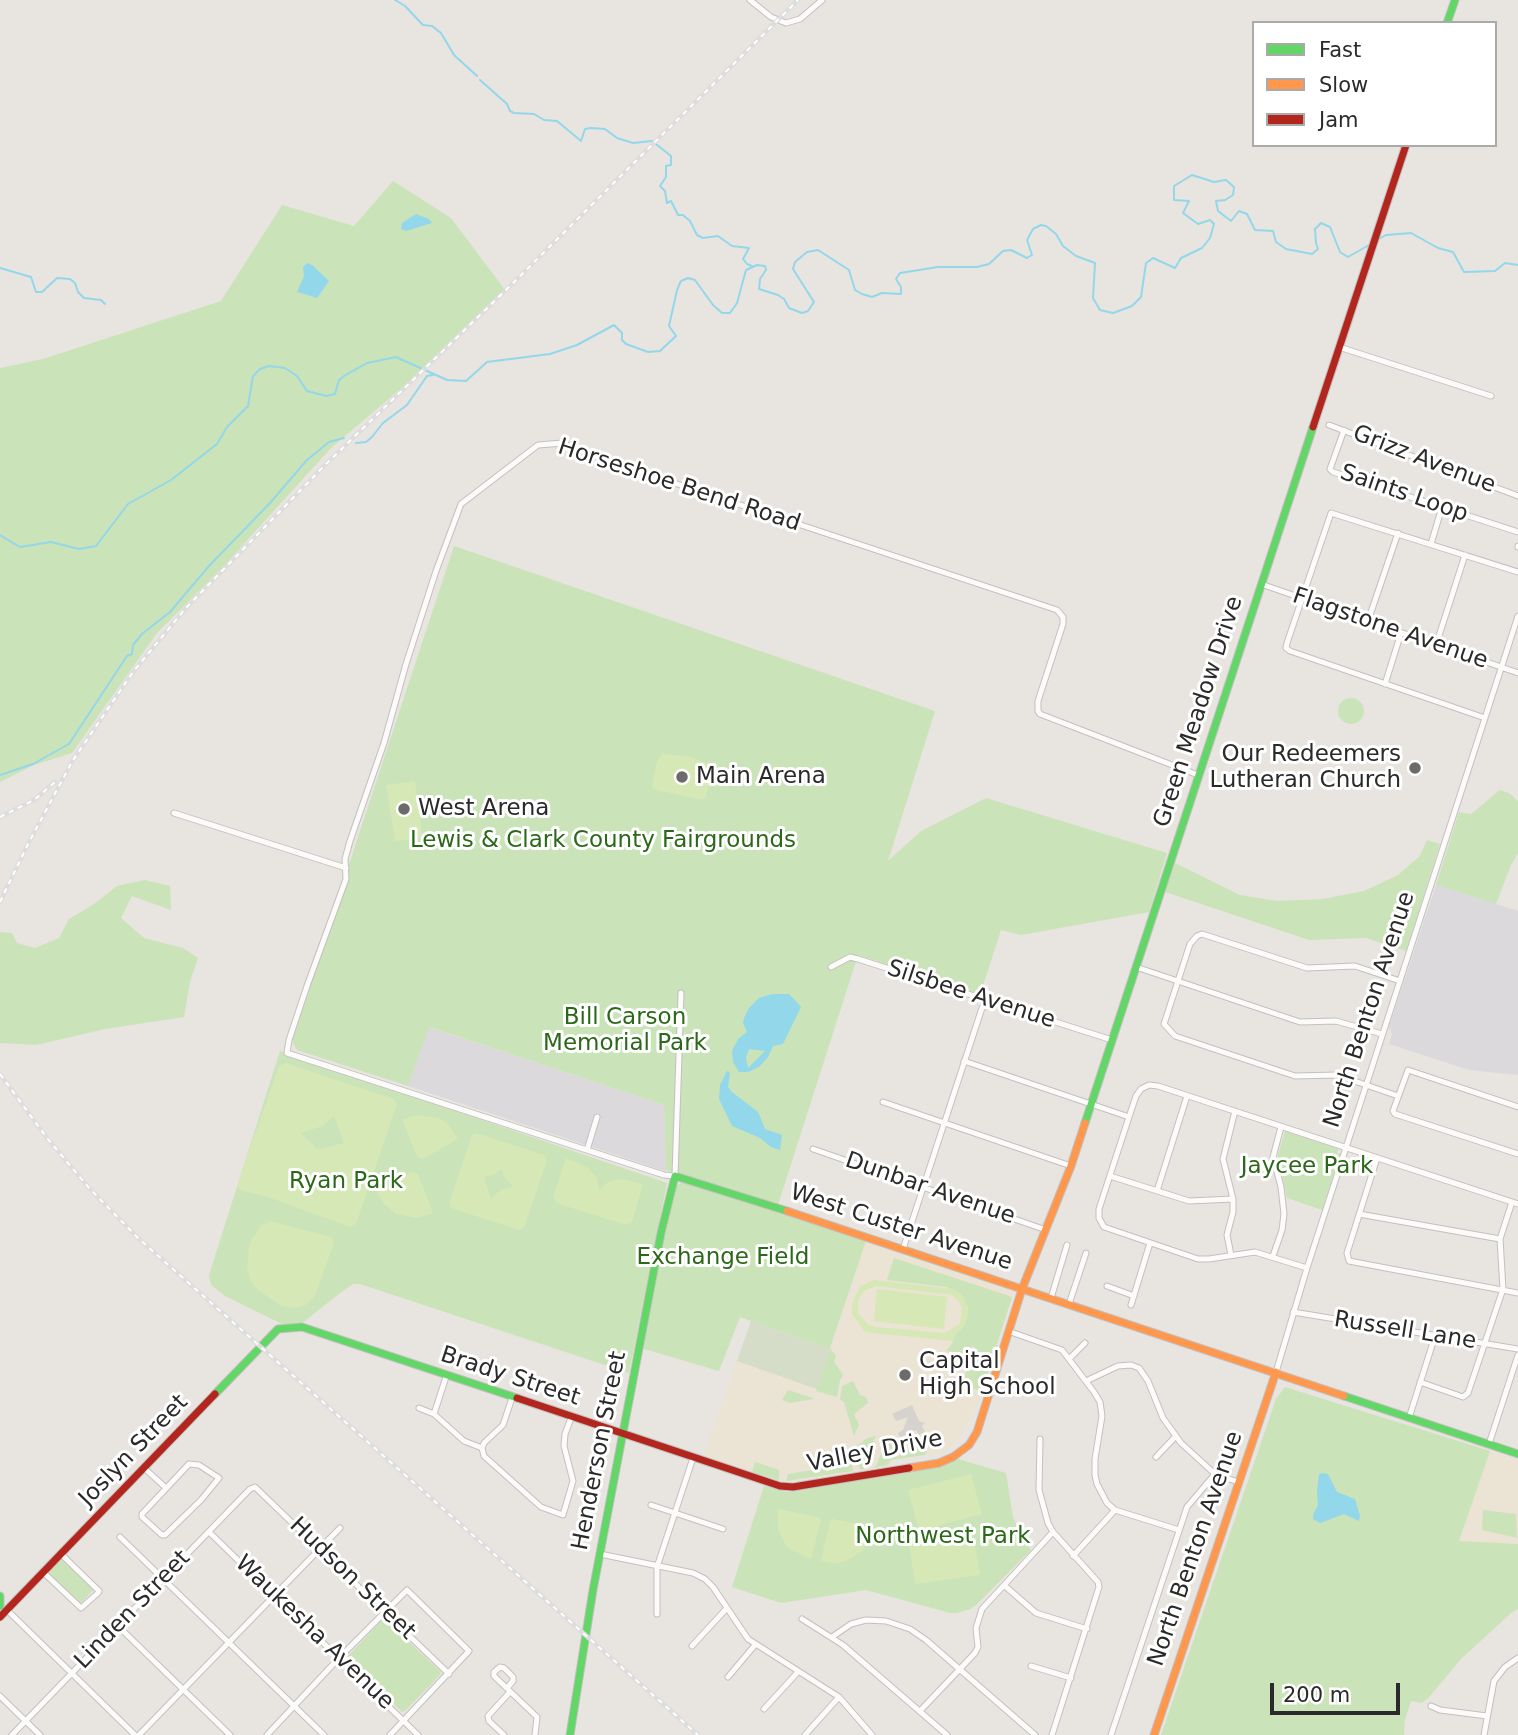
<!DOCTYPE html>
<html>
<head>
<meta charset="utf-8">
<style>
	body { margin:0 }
	#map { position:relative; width:1518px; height:1735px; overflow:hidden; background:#e8e4e0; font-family:"DejaVu Sans",sans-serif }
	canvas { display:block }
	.legend { position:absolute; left:1252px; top:21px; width:245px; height:126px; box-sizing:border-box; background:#fff; border:2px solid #aaa; margin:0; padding:9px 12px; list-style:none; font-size:21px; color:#2a2a2a }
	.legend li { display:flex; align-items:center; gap:14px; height:35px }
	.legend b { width:35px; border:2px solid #aaa }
	.scale { position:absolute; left:1270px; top:1683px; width:130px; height:32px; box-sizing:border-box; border:4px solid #2a2a2a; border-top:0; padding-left:9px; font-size:21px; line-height:24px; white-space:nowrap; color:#2a2a2a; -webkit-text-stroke:5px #fff; paint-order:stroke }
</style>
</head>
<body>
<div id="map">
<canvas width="1518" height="1735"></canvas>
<ul class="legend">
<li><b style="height:9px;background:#63d668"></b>Fast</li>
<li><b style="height:9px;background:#ff974d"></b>Slow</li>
<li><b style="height:9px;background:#b3261e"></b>Jam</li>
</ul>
<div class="scale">200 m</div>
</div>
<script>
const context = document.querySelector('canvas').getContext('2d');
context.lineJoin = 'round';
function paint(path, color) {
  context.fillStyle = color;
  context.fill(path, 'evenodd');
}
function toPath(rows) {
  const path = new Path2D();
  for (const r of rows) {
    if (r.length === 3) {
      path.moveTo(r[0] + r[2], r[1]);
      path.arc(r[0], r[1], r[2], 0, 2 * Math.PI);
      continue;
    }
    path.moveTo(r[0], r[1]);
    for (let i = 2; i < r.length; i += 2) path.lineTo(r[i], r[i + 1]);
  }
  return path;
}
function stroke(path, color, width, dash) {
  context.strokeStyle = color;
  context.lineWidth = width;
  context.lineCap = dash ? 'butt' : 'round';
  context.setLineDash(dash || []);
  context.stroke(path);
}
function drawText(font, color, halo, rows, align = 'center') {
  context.font = font + ' "DejaVu Sans",sans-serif';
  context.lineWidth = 6;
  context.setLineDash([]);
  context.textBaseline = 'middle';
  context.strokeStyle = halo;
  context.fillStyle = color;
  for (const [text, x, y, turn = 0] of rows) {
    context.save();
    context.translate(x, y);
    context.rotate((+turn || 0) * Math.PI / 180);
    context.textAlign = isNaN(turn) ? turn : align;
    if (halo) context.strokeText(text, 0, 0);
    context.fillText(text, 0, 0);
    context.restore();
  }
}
const industrial = toPath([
	[1436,885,1518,911,1518,1075,1469,1070,1389,1044,1392,1034,1389,1027],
	[428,1027,664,1105,666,1170,665,1171,408,1086]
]);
const education = toPath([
	[866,1241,1007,1288,1013,1292,1013,1297,976,1410,958,1440,950,1448,940,1454,891,1461,890,1466,790,1482,777,1480,703,1457,737,1361,817,1388],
	[1490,1451,1518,1460,1518,1544,1459,1542]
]);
const green = toPath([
	[393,181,451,218,505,290,423,370,332,447,221,569,157,633,72,753,34,765,0,782,0,368,43,359,221,301,282,205,354,226],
	[454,546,935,711,888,861,921,831,986,798,1167,853,1149,912,1021,935,1001,930,980,995,858,955,778,1205,666,1170,664,1105,429,1027,408,1086,297,1050,293,1043,293,1034],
	[1351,711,13],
	[1500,790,1509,793,1518,801,1518,853,1511,865,1496,904,1436,885,1459,812,1471,814],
	[1427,840,1440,844,1406,951,1366,938,1309,940,1165,892,1175,863,1240,895,1277,901,1323,899,1364,891,1398,875,1420,856],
	[145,880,170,886,171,910,132,896,121,918,144,938,183,948,198,958,190,982,184,1017,105,1029,36,1045,0,1043,0,932,12,933,17,943,35,948,59,938,69,919,94,904,117,886],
	[280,1051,667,1183,629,1373,360,1284,353,1284,340,1293,301,1324,284,1325,225,1296,211,1285,209,1275],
	[1285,1131,1339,1149,1337,1153,1340,1154,1322,1210,1287,1198,1278,1155],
	[682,1182,695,1184,866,1241,830,1348,836,1356,834,1362,843,1375,840,1380,837,1397,816,1391,830,1349,740,1317,719,1371,641,1348,664,1229,675,1187],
	[894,1258,1012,1297,982,1391,962,1385,975,1347,971,1346,968,1354,946,1351,952,1344,954,1337,965,1325,968,1309,964,1299,947,1287,887,1280],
	[853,1381,860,1395,866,1397,868,1403,854,1414,859,1425,854,1436,844,1402,840,1399,842,1386],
	[1285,1387,1490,1451,1459,1541,1518,1544,1518,1609,1511,1613,1461,1659,1430,1696,1422,1703,1411,1701,1405,1720,1404,1735,1161,1735,1276,1399],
	[788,1390,813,1398,814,1399,790,1403,782,1400],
	[876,1436,863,1464,864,1469,861,1470,858,1465,855,1448,867,1438],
	[886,1442,891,1443,896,1457,922,1443,927,1452,924,1455,891,1460,888,1465,871,1468,876,1466],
	[958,1459,1006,1473,1013,1517,1020,1534,1031,1550,976,1605,970,1609,957,1613,950,1613,866,1590,781,1603,732,1587,764,1486,787,1492,798,1491,947,1464],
	[755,1462,779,1470,779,1480,752,1472],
	[849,1464,852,1465,853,1471,786,1481,788,1474],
	[1483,1510,1516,1514,1517,1538,1482,1530],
	[61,1559,94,1589,81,1603,49,1574,49,1571],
	[384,1618,441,1672,440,1675,405,1711,402,1712,347,1659,348,1656]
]);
const cemetery = toPath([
	[751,1321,830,1349,817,1389,737,1361]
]);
const pitch = toPath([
	[662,754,687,756,709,764,712,769,706,797,702,800,653,789,652,785,657,761],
	[415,781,422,834,420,838,395,841,386,785],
	[285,1063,394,1099,397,1104,356,1224,350,1227,268,1197,240,1190,237,1185,279,1066],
	[334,1116,344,1143,318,1149,300,1133,323,1126],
	[416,1115,439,1118,448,1124,458,1139,423,1159,418,1158,402,1120],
	[476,1133,544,1155,547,1160,524,1228,519,1230,451,1208,449,1203,472,1135],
	[502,1169,504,1177,513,1187,500,1190,491,1199,484,1177,495,1174],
	[566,1158,588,1168,597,1178,599,1190,608,1182,620,1179,643,1184,632,1222,626,1225,556,1203,553,1197],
	[411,1172,418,1174,433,1212,430,1214,417,1218,396,1214,384,1204,377,1193],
	[271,1221,331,1237,334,1243,315,1296,306,1305,294,1308,281,1306,257,1289,251,1281,247,1269,249,1245,260,1226],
	[873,1280,953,1289,962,1295,966,1304,968,1315,965,1325,954,1337,953,1341,865,1332,852,1314,852,1304,860,1287],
	[876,1286,952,1295,959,1301,962,1309,960,1324,945,1333,875,1327,867,1324,858,1313,858,1300,864,1291],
	[877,1289,947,1297,944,1329,874,1321],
	[971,1474,982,1514,919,1531,908,1490],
	[778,1509,819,1517,821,1520,811,1559,788,1548,782,1539,778,1529],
	[833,1519,873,1527,868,1543,861,1552,844,1562,833,1563,821,1561,830,1521],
	[973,1533,980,1575,915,1584,909,1543]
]);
const plaza = toPath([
	[912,1405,919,1421,925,1423,922,1426,925,1432,919,1435,916,1430,900,1438,898,1433,903,1430,908,1417,896,1421,892,1414]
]);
const water = toPath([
	[416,214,429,219,432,223,406,231,401,229,402,223],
	[307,263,312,265,329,281,317,298,297,292,304,276,303,267],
	[772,994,789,994,801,1007,783,1044,773,1046,768,1057,759,1067,748,1072,739,1072,733,1062,732,1051,738,1039,747,1032,743,1023,744,1018,749,1008,759,998],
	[749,1049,765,1051,748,1068,746,1058],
	[727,1071,730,1073,728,1087,732,1092,758,1112,765,1129,782,1135,780,1150,771,1147,760,1138,732,1126,719,1099,720,1085],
	[1323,1473,1328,1474,1337,1492,1355,1499,1360,1516,1359,1521,1344,1514,1320,1523,1313,1519,1313,1515,1318,1505,1317,1491,1319,1474]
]);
const stream = toPath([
	[395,0,405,6,423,25,432,26,441,33,454,55,477,76],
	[480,80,507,104,510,111,514,113,534,114,544,120,557,121,581,141,585,129,591,128,605,129,617,138,633,143,652,141,671,156,671,165,666,166,666,177,660,186,665,191,667,203,671,201,678,215,683,215,690,221,697,235,703,238,718,236,732,246,749,248,743,259,747,264,752,266],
	[1377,240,1386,235,1411,233,1438,248,1453,252,1464,272,1495,271,1505,263,1518,265],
	[0,268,31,277,36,292,42,292,57,278,70,279,75,283,78,292,84,298,101,300,105,304],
	[356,443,366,442,372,437,383,423,407,405,427,376,433,375],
	[0,535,20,547,51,542,79,549,96,546,128,504,171,480,217,444,227,427,248,406,253,376,260,369,269,366,285,368,297,376,307,391,326,396,335,394,339,380,344,376,367,363,396,357,447,380,466,381,487,362,550,354,577,345,614,325,622,333,622,340,626,344,648,352,660,351,676,336,669,326,677,290,681,281,688,278,695,280,713,305,722,313,730,313,737,303,746,270,757,265,765,266,766,270,760,279,759,289,778,295,784,299,789,308,802,313,808,311,814,302,793,269,795,262,807,252,818,250,849,270,855,290,862,294,872,297,882,293,901,294,901,287,896,279,900,273,938,267,977,267,989,264,1003,251,1011,250,1027,258,1032,255,1027,240,1033,229,1041,225,1046,226,1056,234,1063,246,1076,256,1095,263,1093,298,1100,310,1113,313,1132,306,1141,297,1146,263,1153,258,1175,268,1181,258,1202,248,1210,238,1214,224,1210,220,1198,224,1183,213,1189,201,1174,200,1174,186,1192,175,1214,182,1226,180,1234,187,1233,195,1225,200,1216,201,1218,211,1231,221,1239,211,1247,214,1255,230,1273,231,1276,242,1286,249,1312,254,1318,249,1316,243,1315,229,1321,223,1330,227,1340,252,1348,257,1369,245],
	[0,775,33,764,69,744,127,656,132,654,133,645,142,634,170,612,209,566,270,503,307,460,329,442,344,438]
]);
const street = toPath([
	[750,0,771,17,786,23,800,19,822,0],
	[1339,347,1491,396],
	[1329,425,1518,496],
	[1344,430,1330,469,1333,472,1518,532],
	[1431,544,1442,507],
	[1518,547,1518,546],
	[1261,584,1518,673],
	[1368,621,1398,533],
	[1436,645,1465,555],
	[1385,684,1401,633],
	[1485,718,1290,651,1286,648,1287,643,1331,513,1518,572],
	[174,813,346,868],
	[831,967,850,957,858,959,1112,1040],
	[1136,967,1300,1022,1336,1021,1382,1034],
	[681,993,675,1176,664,1175,287,1053,289,1040,307,986,346,879,345,859,350,841,384,743,406,664,436,571,461,504,538,445,563,443,590,455,1057,610,1063,617,1063,624,1038,701,1038,711,1040,714,1198,775],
	[964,1061,1129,1117,1136,1096,1141,1089,1149,1085,1158,1086,1518,1204],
	[1398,1096,1337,1075,1295,1076,1175,1036,1164,1024,1190,944,1197,936,1202,934,1307,968,1355,966,1400,981],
	[883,1102,1071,1166],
	[1518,1107,1408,1070,1393,1111,1395,1114,1518,1154],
	[1129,1117,1099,1209,1099,1218,1104,1227,1198,1259,1209,1259,1255,1252,1307,1268],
	[813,1149,1046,1230],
	[587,1150,597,1117],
	[1377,1158,1347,1253,1349,1261,1518,1293],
	[1110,1176,1189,1201,1233,1199],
	[1157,1191,1187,1096],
	[1359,1214,1500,1239],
	[903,1249,982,1008,990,1002],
	[1231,1255,1227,1235,1233,1212,1233,1199,1223,1159,1235,1111],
	[1273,1256,1282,1230,1284,1214,1281,1187,1273,1157,1281,1127],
	[1107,1286,1134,1296],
	[1051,1298,1067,1245],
	[1069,1304,1086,1253],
	[1131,1305,1150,1243],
	[1293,1312,1518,1349],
	[1008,1331,1062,1350,1094,1392,1100,1402,1102,1416,1095,1459,1095,1475,1097,1484,1107,1503,1115,1510,1179,1530],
	[1069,1359,1085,1343],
	[1276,1372,1307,1268,1518,616],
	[1086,1381,1118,1366,1131,1365,1139,1368,1148,1381,1163,1418,1181,1443,1215,1474,1238,1482],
	[1420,1382,1463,1397,1468,1393,1503,1289,1500,1239,1512,1202],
	[512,1398,503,1425,484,1443,482,1448,484,1456,541,1507,563,1515,573,1481,564,1446,565,1434,571,1418],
	[419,1408,434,1414,464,1441,482,1448],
	[434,1414,446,1377],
	[1409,1418,1435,1336],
	[1040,1439,1039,1490,1048,1523,1053,1532,1098,1582,1099,1587,1052,1735],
	[1489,1444,1518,1355],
	[1156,1457,1176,1436],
	[189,1464,199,1465,219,1478,201,1500,165,1535,162,1535,142,1517,142,1514,189,1464],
	[144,1468,165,1487],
	[651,1505,723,1529],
	[209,1532,418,1735],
	[120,1537,324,1735],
	[600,1554,693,1573,705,1579,713,1587,748,1639,839,1697,872,1735],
	[1073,1556,1115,1510],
	[43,1572,81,1608,98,1593,99,1591,61,1554],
	[1005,1586,1036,1613,1087,1629],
	[7,1610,135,1735],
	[657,1614,657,1567,693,1458],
	[802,1619,843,1645,947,1735],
	[118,1626,230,1735],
	[832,1637,851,1624,866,1620,886,1621,910,1629,926,1640,1035,1735],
	[692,1646,727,1608],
	[1031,1666,1071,1678],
	[728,1677,755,1645],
	[507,1688,513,1681,513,1677,504,1668,500,1667,494,1672,494,1676,537,1717,535,1735],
	[0,1696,40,1735],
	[1431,1706,1440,1710,1487,1716],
	[764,1709,798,1672],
	[920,1711,975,1653,978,1647,976,1628,982,1609,1053,1532],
	[12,1735,250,1489,255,1487,449,1674],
	[139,1735,340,1528],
	[267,1735,339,1658,407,1590,469,1651,390,1735],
	[504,1735,489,1721,488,1716,510,1692],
	[805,1735,839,1697],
	[1111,1735,1187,1507,1215,1474],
	[1484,1735,1494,1681,1505,1667,1518,1658]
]);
const fast = toPath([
	[1447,23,1455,0],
	[1085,1123,1313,427],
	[215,1394,278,1329,302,1327,517,1398],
	[1344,1396,1518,1454],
	[0,1596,0,1606],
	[570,1735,593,1590,661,1233,675,1176,787,1211]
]);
const slow = toPath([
	[787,1211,1344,1396],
	[909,1468,939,1463,953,1457,969,1445,977,1432,1022,1289,1071,1166,1085,1123],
	[1154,1735,1276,1372]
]);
const jam = toPath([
	[1313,427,1406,145],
	[517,1398,780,1486,793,1487,909,1468],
	[0,1617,215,1394]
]);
const rail = toPath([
	[0,817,34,800,55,782],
	[0,902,28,844,73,760,133,672,185,609,325,465,509,287,798,0],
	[0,1074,47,1138,89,1188,138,1238,698,1735]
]);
const markers = [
	[1415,768,7,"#6c6b6a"],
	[682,777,7,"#6c6b6a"],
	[404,809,7,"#6c6b6a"],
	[905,1375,7,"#6c6b6a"]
];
const streetNames = [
	["Grizz Avenue",1424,460,21],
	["Horseshoe Bend Road",679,486,18],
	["Saints Loop",1404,494,19],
	["Flagstone Avenue",1390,629,19],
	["Green Meadow Drive",1199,712,-72],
	["Silsbee Avenue",971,995,18],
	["North Benton Avenue",1370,1010,-72],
	["Dunbar Avenue",930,1189,19],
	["West Custer Avenue",901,1228,18],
	["Russell Lane",1405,1331,9],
	["Brady Street",510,1377,18],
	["Joslyn Street",134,1451,-46],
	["Henderson Street",600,1451,-79],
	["Valley Drive",875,1452,-11],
	["North Benton Avenue",1196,1549,-71],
	["Hudson Street",352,1579,44],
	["Linden Street",133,1610,-46],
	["Waukesha Avenue",314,1633,44]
];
const poiNames = [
	["Our Redeemers",1401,755,"right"],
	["Lutheran Church",1401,781,"right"],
	["Main Arena",696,777],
	["West Arena",418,809],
	["Capital",919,1362],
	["High School",919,1388]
];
const parkNames = [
	["Lewis & Clark County Fairgrounds",603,841],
	["Bill Carson",625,1018],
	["Memorial Park",625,1044],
	["Jaycee Park",1307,1167],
	["Ryan Park",346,1182],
	["Exchange Field",723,1258],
	["Northwest Park",943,1537]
];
paint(industrial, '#dbd9db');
paint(education, '#ebe3d4');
paint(green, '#cbe3b8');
paint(cemetery, '#d5dcc7');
paint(pitch, '#d6e8b6');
paint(plaza, '#d6d2ce');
paint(water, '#93d7ea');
stroke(stream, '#93d7ea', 2);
stroke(street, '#c2c0c1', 7);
stroke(fast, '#c2c0c1', 9);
stroke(slow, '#c2c0c1', 9);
stroke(jam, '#c2c0c1', 9);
stroke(street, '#fcfbfa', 5);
stroke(fast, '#63d668', 7);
stroke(slow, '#ff974d', 7);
stroke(jam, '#b3261e', 7);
stroke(rail, '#ddddde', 4.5);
stroke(rail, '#fff', 2, [5]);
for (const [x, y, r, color] of markers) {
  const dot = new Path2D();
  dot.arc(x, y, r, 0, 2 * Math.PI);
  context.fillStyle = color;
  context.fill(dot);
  stroke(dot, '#fff', 2.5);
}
drawText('23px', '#2a2a2a', '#fff', streetNames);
drawText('23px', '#2a2a2a', '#fff', poiNames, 'left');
drawText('23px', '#2c6819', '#fff', parkNames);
</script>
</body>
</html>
